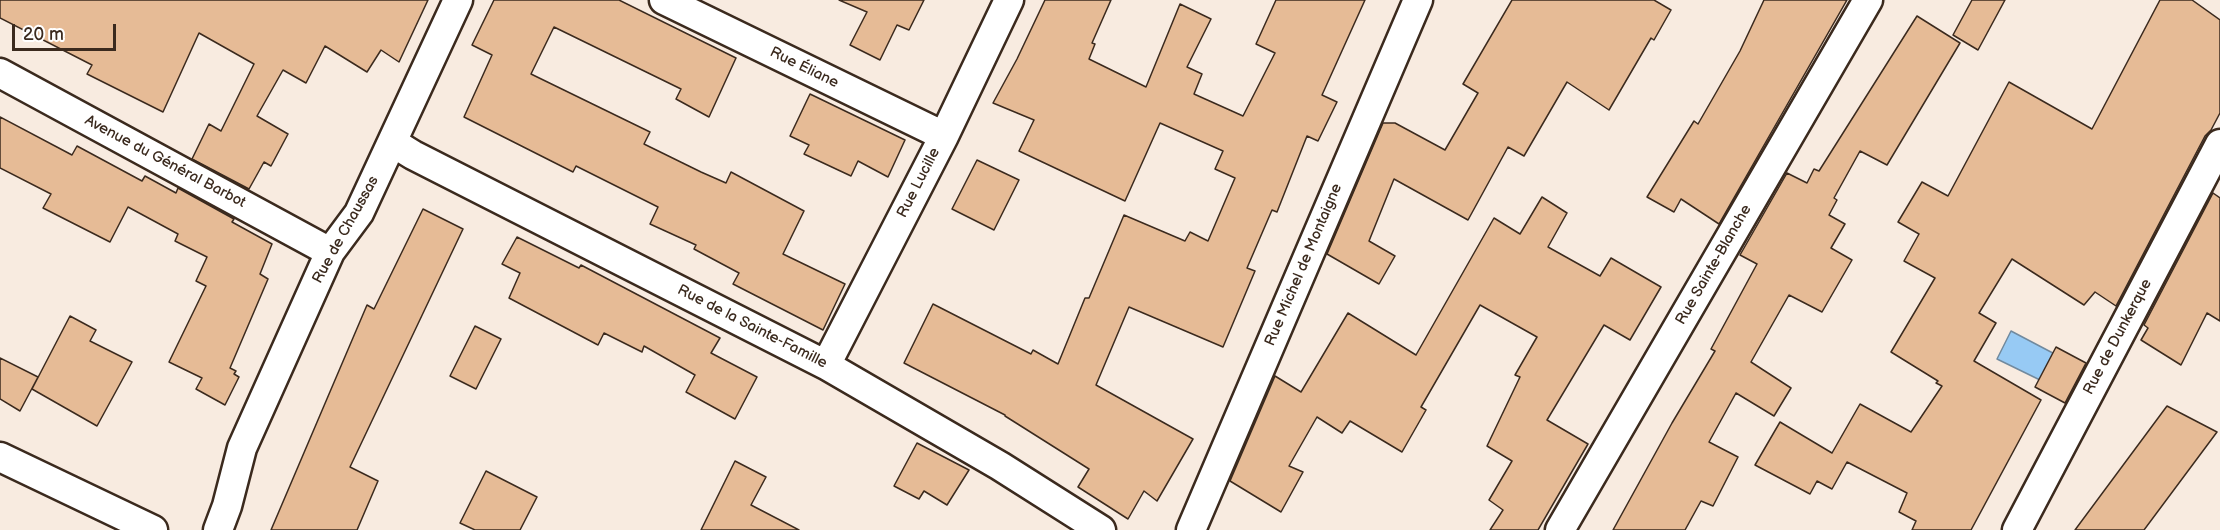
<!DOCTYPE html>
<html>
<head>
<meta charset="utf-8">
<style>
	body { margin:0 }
	#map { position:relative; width:2220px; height:530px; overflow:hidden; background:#f8ebe0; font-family:"Balsamiq Sans",sans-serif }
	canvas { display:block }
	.scale { position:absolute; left:12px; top:24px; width:104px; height:27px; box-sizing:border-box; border:3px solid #3b2a1e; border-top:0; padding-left:8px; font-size:18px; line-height:21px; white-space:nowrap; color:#3b2a1e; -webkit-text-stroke:4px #fff; paint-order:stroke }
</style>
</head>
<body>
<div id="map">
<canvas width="2220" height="530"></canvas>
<div class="scale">20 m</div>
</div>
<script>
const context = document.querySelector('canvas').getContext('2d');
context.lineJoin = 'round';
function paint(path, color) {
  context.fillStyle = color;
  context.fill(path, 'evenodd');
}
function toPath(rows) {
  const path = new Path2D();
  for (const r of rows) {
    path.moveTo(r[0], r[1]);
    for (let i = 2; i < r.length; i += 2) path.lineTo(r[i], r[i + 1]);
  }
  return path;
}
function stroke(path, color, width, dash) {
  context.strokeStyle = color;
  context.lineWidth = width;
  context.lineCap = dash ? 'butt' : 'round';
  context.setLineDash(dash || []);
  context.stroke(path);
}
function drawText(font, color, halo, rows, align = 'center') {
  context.font = font + ' "Balsamiq Sans",sans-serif';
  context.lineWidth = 6;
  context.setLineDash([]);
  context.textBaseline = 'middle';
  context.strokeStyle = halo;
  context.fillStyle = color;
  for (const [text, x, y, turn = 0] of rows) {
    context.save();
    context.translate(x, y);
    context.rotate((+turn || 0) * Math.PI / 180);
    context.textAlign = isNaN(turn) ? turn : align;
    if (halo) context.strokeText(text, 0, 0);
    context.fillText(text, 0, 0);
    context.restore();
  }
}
const water = toPath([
	[2011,331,2068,361,2040,380,1997,359,2011,331]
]);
const building = toPath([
	[0,0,428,0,399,62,381,50,367,72,325,46,306,83,283,70,257,116,288,134,271,166,264,162,249,189,192,159,209,124,221,131,254,64,199,33,163,112,87,74,92,65,0,18,0,0],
	[494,0,619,0,736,58,709,117,676,99,681,89,554,27,531,74,650,132,644,144,701,172,726,183,731,172,804,211,783,254,845,284,823,330,733,284,739,273,694,249,696,245,650,224,658,207,576,166,573,172,464,117,492,55,472,45,494,0],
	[839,0,924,0,909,30,897,25,880,60,850,45,867,12,839,0],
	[1045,0,1111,0,1092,43,1095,44,1089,59,1146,87,1180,4,1211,19,1187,67,1202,74,1194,94,1243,116,1275,53,1256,44,1276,0,1365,0,1322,95,1337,102,1318,141,1307,136,1277,212,1272,210,1247,268,1255,271,1223,347,1129,307,1096,385,1193,439,1157,501,1144,491,1128,519,1078,487,1089,469,1005,416,1005,415,904,363,933,304,1031,354,1033,350,1058,364,1085,298,1089,298,1124,215,1185,241,1190,232,1208,241,1235,178,1215,169,1223,151,1160,123,1125,201,1019,151,1034,120,993,103,1017,59,1045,0],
	[1512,0,1654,0,1671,10,1654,40,1651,38,1609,110,1567,82,1524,156,1508,147,1468,220,1394,179,1369,241,1395,256,1379,284,1327,254,1383,123,1395,123,1445,150,1478,93,1463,84,1512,0],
	[1764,0,1847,0,1719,224,1681,199,1674,212,1647,197,1694,121,1698,124,1740,51,1764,0],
	[1972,0,2005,0,1978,50,1953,35,1972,0],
	[2160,0,2192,0,2220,20,2220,113,2211,130,2205,136,2116,306,2095,292,2084,305,2012,259,1979,313,1996,323,1974,361,2041,400,1971,530,1912,530,1916,521,1899,512,1907,493,1847,462,1832,489,1817,481,1810,494,1755,465,1780,422,1832,453,1860,404,1911,432,1942,386,1936,383,1938,381,1891,352,1935,278,1904,261,1919,234,1898,222,1922,182,1948,196,2009,82,2092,129,2160,0],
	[1917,16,1960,43,1887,165,1860,151,1834,198,1837,200,1829,215,1845,224,1831,248,1852,260,1822,312,1789,295,1751,362,1791,388,1774,416,1736,393,1709,442,1738,457,1713,506,1701,501,1685,530,1613,530,1672,423,1715,351,1711,349,1757,264,1740,255,1787,173,1807,183,1814,169,1819,171,1917,16],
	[810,94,905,140,888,177,858,161,851,176,804,154,809,145,790,136,810,94],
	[0,117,72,155,77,146,142,181,145,176,176,193,178,188,234,219,232,222,272,244,260,274,268,279,230,368,236,371,234,374,239,377,225,405,196,389,202,378,169,362,206,286,196,281,207,257,175,241,178,234,128,207,110,242,43,208,51,194,0,168,0,117],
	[977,160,1019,180,994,230,952,209,977,160],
	[2213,193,2220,198,2220,321,2207,313,2181,365,2141,340,2148,328,2144,325,2213,193],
	[1542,197,1567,213,1548,247,1600,276,1611,258,1661,287,1630,340,1604,325,1547,420,1588,444,1538,530,1490,530,1503,510,1489,500,1512,461,1487,446,1520,377,1515,375,1537,337,1480,305,1421,407,1426,410,1402,452,1350,421,1342,433,1317,417,1289,466,1303,472,1281,512,1230,481,1275,376,1301,392,1348,313,1416,355,1494,218,1520,234,1542,197],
	[423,209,463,229,350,467,378,481,357,530,271,530,367,305,374,309,423,209],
	[517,237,579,268,581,265,720,338,711,353,757,377,735,419,686,392,695,375,644,346,642,352,604,333,598,345,509,298,520,273,502,264,517,237],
	[70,316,96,330,90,341,132,362,97,426,32,389,70,316],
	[475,326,501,339,476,389,450,376,475,326],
	[2056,347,2086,363,2065,403,2035,387,2056,347],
	[0,358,38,377,20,411,0,399,0,358],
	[2167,406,2217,432,2144,530,2075,530,2167,406],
	[917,443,969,470,947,505,924,491,919,499,894,486,917,443],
	[735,461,766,477,751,505,799,530,701,530,735,461],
	[486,471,537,497,520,530,475,530,460,523,486,471]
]);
const street = toPath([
	[664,0,944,136],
	[0,73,330,252],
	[392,142,413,155,826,365,1000,466,1101,530],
	[826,365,944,136,1009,0],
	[0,457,153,530],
	[218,530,227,506,242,448,330,252,359,213,458,0],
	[1191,530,1418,0],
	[1560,530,1868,0],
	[2017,530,2220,144]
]);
const streetNames = [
	["Rue Éliane",804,68,26],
	["Avenue du Général Barbot",165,162,28],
	["Rue Lucille",919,183,-63],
	["Rue de Chaussas",346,230,-61],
	["Rue Michel de Montaigne",1304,265,-67],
	["Rue Sainte-Blanche",1714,265,-60],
	["Rue de la Sainte-Famille",752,327,27],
	["Rue de Dunkerque",2118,337,-62]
];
paint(water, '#97caf4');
stroke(water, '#728a9e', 1.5);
paint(building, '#e6bb96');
stroke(building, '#3b2a1e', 1.5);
stroke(street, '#3b2a1e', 33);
stroke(street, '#fff', 28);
drawText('15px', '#3b2a1e', '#fff', streetNames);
</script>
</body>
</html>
